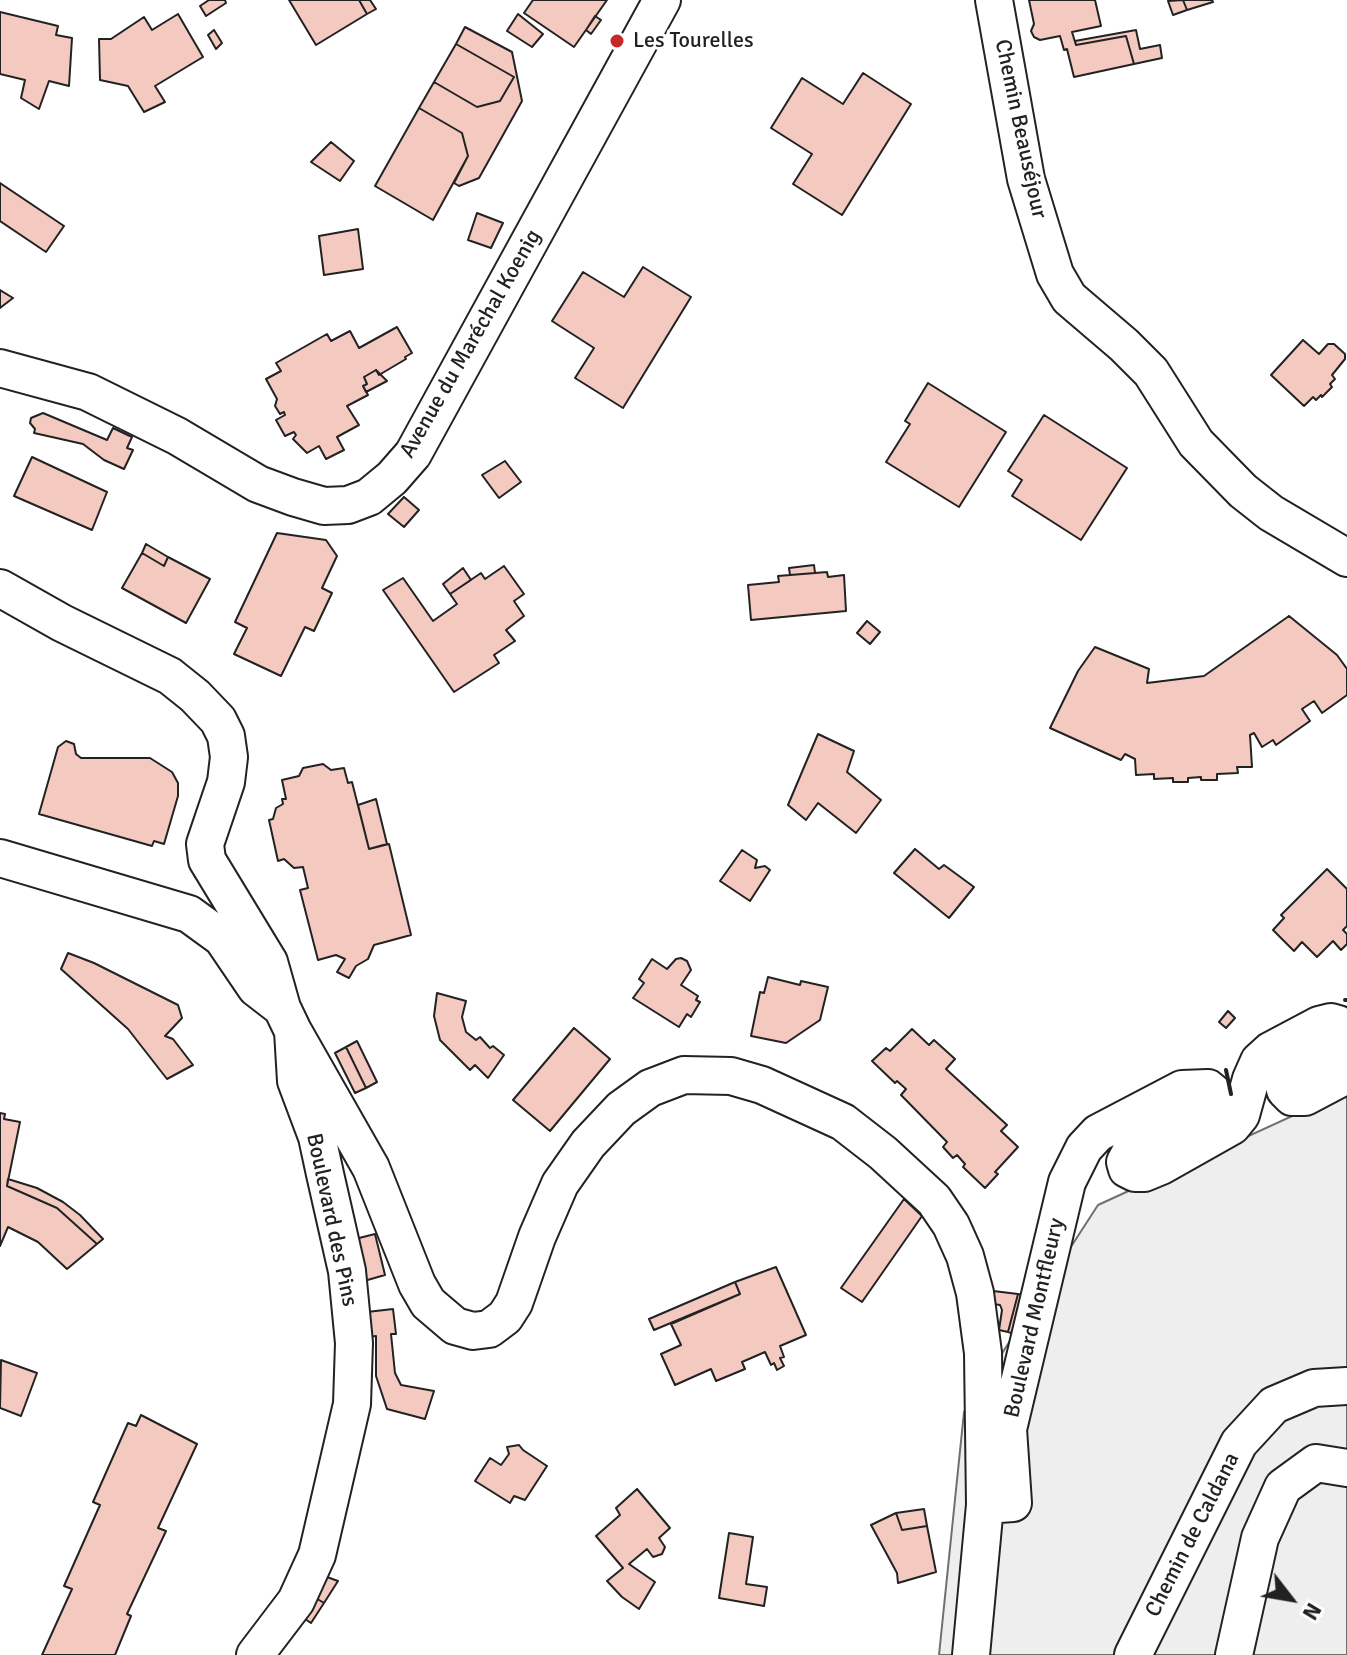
<!DOCTYPE html>
<html>
<head>
<meta charset="utf-8">
<style>
	body { margin:0 }
	#map { position:relative; width:1347px; height:1655px; overflow:hidden; background:#fff; font-family:Signika,sans-serif }
	canvas { display:block }
	.north { position:absolute; left:1251px; top:1559px; width:80px; height:80px; -webkit-text-stroke:6px #fff; paint-order:stroke; rotate:121deg; font-size:22px; font-weight:700; line-height:32px; text-align:center; color:#222 }
	.north::after { content:''; display:block; margin:auto; width:28px; height:36px; background:#222; clip-path:polygon(50% 0,100% 100%,50% 72%,0 100%) }
</style>
</head>
<body>
<div id="map">
<canvas width="1347" height="1655"></canvas>
<div class="north">N</div>
</div>
<script>
const context = document.querySelector('canvas').getContext('2d');
context.lineJoin = 'round';
function paint(path, color) {
  context.fillStyle = color;
  context.fill(path, 'evenodd');
}
function toPath(rows) {
  const path = new Path2D();
  for (const r of rows) {
    path.moveTo(r[0], r[1]);
    for (let i = 2; i < r.length; i += 2) path.lineTo(r[i], r[i + 1]);
  }
  return path;
}
function stroke(path, color, width, dash) {
  context.strokeStyle = color;
  context.lineWidth = width;
  context.lineCap = dash ? 'butt' : 'round';
  context.setLineDash(dash || []);
  context.stroke(path);
}
function drawText(font, color, halo, rows, align = 'center') {
  context.font = font + ' Signika,sans-serif';
  context.lineWidth = 6;
  context.setLineDash([]);
  context.textBaseline = 'middle';
  context.strokeStyle = halo;
  context.fillStyle = color;
  for (const [text, x, y, turn = 0] of rows) {
    context.save();
    context.translate(x, y);
    context.rotate((+turn || 0) * Math.PI / 180);
    context.textAlign = isNaN(turn) ? turn : align;
    if (halo) context.strokeText(text, 0, 0);
    context.fillText(text, 0, 0);
    context.restore();
  }
}
const green = toPath([
	[1347,1091,1347,1655,939,1655,964,1412,1098,1205,1347,1091]
]);
const building = toPath([
	[209,0,225,0,226,3,206,16,200,6,209,0],
	[289,0,359,0,367,14,316,45,289,0],
	[359,0,370,0,376,9,367,14,359,0],
	[533,0,607,0,574,47,524,13,533,0],
	[1029,0,1095,0,1101,26,1072,32,1076,45,1126,36,1134,64,1074,77,1067,49,1064,50,1060,36,1040,40,1034,37,1031,31,1034,24,1029,0],
	[1183,0,1212,0,1213,2,1187,10,1183,0],
	[1183,0,1187,10,1173,15,1168,1,1183,0],
	[0,12,58,26,56,35,72,38,69,86,49,81,39,109,21,98,25,80,0,74,0,12],
	[178,14,203,57,155,86,165,102,144,112,128,86,100,80,99,39,111,39,144,17,152,30,178,14],
	[518,14,543,34,532,47,507,31,518,14],
	[595,16,601,20,591,34,586,30,595,16],
	[465,27,512,52,522,101,479,178,459,186,454,183,468,156,462,133,419,108,434,82,477,107,500,101,514,77,456,44,465,27],
	[214,30,222,43,216,49,208,35,214,30],
	[1136,30,1140,49,1160,45,1162,58,1134,64,1126,36,1076,45,1075,41,1136,30],
	[456,44,514,77,500,101,477,107,434,82,456,44],
	[863,73,911,104,842,215,793,184,812,154,771,128,802,78,843,104,863,73],
	[419,108,462,133,468,156,433,220,375,186,419,108],
	[331,142,354,161,340,181,311,162,331,142],
	[0,183,64,226,46,252,0,221,0,183],
	[477,213,503,223,491,248,468,240,477,213],
	[358,229,363,269,324,275,319,236,358,229],
	[643,267,691,297,623,408,575,378,594,348,552,321,583,272,624,297,643,267],
	[0,290,13,298,0,308,0,290],
	[397,327,412,353,405,357,406,359,379,375,376,370,364,377,367,384,363,386,368,395,347,406,359,425,337,437,344,450,326,459,319,446,307,453,293,439,296,435,294,432,285,436,276,420,285,415,284,412,280,414,275,406,277,399,266,379,281,371,276,363,327,334,331,341,350,331,359,348,397,327],
	[1303,340,1319,354,1328,344,1334,344,1345,354,1345,359,1332,375,1335,379,1330,384,1332,387,1322,397,1321,395,1316,400,1313,397,1304,406,1271,375,1303,340],
	[376,370,387,381,366,392,363,386,367,384,364,377,376,370],
	[928,383,1006,432,959,507,886,462,910,424,905,421,928,383],
	[43,413,107,440,113,428,132,437,127,448,133,450,124,469,104,460,83,444,34,433,35,429,30,423,31,418,43,413],
	[1044,415,1127,468,1081,540,1012,496,1022,480,1008,471,1044,415],
	[32,457,107,492,92,530,14,496,32,457],
	[505,461,521,482,499,498,482,475,505,461],
	[404,497,419,510,404,527,388,514,404,497],
	[277,533,326,540,337,556,322,588,332,593,314,631,305,627,281,676,234,654,247,628,235,622,277,533],
	[146,544,168,557,164,566,142,553,146,544],
	[142,553,164,566,168,557,210,579,186,623,122,588,142,553],
	[814,565,815,573,790,575,789,568,814,565],
	[504,566,524,594,514,601,524,616,506,630,515,641,494,655,499,663,454,692,383,590,403,578,433,621,457,604,450,594,481,573,485,579,504,566],
	[463,568,471,580,450,594,443,584,463,568],
	[827,572,828,577,844,575,846,611,751,620,748,585,779,582,778,576,827,572],
	[1289,616,1337,655,1347,669,1347,695,1322,713,1314,701,1302,709,1310,721,1276,745,1273,740,1262,747,1254,733,1250,735,1252,767,1237,767,1238,773,1217,774,1217,780,1201,780,1201,777,1188,778,1188,782,1173,782,1173,778,1154,779,1154,774,1136,775,1135,759,1125,754,1121,760,1050,728,1078,671,1095,647,1149,669,1147,683,1204,676,1289,616],
	[867,621,880,632,870,644,857,633,867,621],
	[818,734,854,751,847,772,881,800,856,833,818,803,806,820,788,805,818,734],
	[66,741,74,744,76,754,81,758,150,758,172,772,178,783,178,796,164,844,154,841,152,846,39,814,58,747,66,741],
	[323,764,331,770,344,768,348,783,352,782,369,849,389,844,411,935,374,945,368,959,356,966,349,978,337,972,345,959,336,955,318,960,300,890,308,888,303,867,294,868,284,859,278,861,269,820,273,819,276,808,283,804,282,799,286,799,282,780,299,776,303,768,323,764],
	[376,799,387,844,369,849,358,805,376,799],
	[915,849,939,869,944,865,974,887,949,918,894,873,915,849],
	[742,850,757,860,755,868,765,866,770,870,750,901,720,881,742,850],
	[1327,869,1347,889,1347,926,1343,930,1347,934,1347,944,1341,950,1333,941,1317,957,1302,942,1294,951,1273,930,1284,918,1281,915,1327,869],
	[68,953,94,963,178,1005,182,1018,165,1036,173,1039,193,1065,167,1079,128,1029,61,969,68,953],
	[681,958,687,961,691,970,681,985,698,996,696,1000,700,1002,691,1017,687,1014,679,1027,633,998,644,983,639,979,652,959,667,969,676,959,681,958],
	[768,977,800,985,801,981,828,987,820,1020,786,1043,751,1036,760,992,764,993,768,977],
	[437,993,466,1001,462,1017,466,1032,476,1040,480,1037,490,1048,493,1046,504,1055,488,1078,475,1065,470,1070,440,1040,434,1016,437,993],
	[1228,1011,1235,1018,1226,1028,1219,1022,1228,1011],
	[574,1028,610,1059,550,1131,513,1100,574,1028],
	[912,1029,929,1045,934,1040,955,1059,946,1069,1007,1125,1001,1131,1018,1147,995,1172,998,1174,985,1188,963,1167,965,1164,957,1155,953,1158,943,1147,947,1142,901,1095,906,1089,897,1081,895,1083,872,1061,886,1048,890,1051,912,1029],
	[357,1041,377,1082,366,1088,346,1047,357,1041],
	[346,1047,366,1088,355,1093,335,1053,346,1047],
	[0,1113,5,1114,4,1119,20,1122,7,1186,57,1208,97,1244,67,1269,38,1242,8,1227,0,1246,0,1113],
	[8,1179,37,1188,63,1202,80,1215,103,1239,97,1244,57,1208,7,1186,8,1179],
	[904,1199,922,1216,862,1302,841,1288,904,1199],
	[375,1234,385,1275,364,1281,355,1239,375,1234],
	[776,1267,806,1335,780,1346,784,1357,780,1358,784,1366,777,1370,774,1363,771,1365,765,1352,742,1362,745,1369,716,1381,711,1369,675,1385,661,1354,681,1345,671,1324,740,1294,735,1282,776,1267],
	[735,1282,740,1294,654,1330,649,1319,735,1282],
	[985,1290,1018,1294,1008,1332,999,1330,1002,1310,1000,1305,987,1303,985,1290],
	[1018,1294,1026,1295,1018,1335,1008,1332,1018,1294],
	[393,1309,396,1334,391,1334,395,1373,401,1385,434,1391,425,1419,387,1409,376,1376,376,1336,369,1337,367,1312,393,1309],
	[1,1360,37,1373,21,1416,0,1408,1,1360],
	[141,1415,197,1444,158,1528,166,1531,127,1614,131,1616,115,1655,42,1655,72,1589,64,1586,100,1505,93,1502,128,1423,136,1426,141,1415],
	[519,1445,523,1450,547,1466,525,1500,514,1496,510,1503,475,1481,490,1458,501,1465,509,1454,507,1447,519,1445],
	[637,1489,670,1528,659,1538,665,1547,662,1554,653,1557,647,1549,629,1564,655,1582,639,1609,622,1597,607,1581,623,1568,596,1536,620,1515,616,1508,637,1489],
	[924,1509,927,1526,902,1530,896,1513,924,1509],
	[896,1513,902,1530,927,1526,936,1572,898,1583,897,1573,871,1525,896,1513],
	[729,1533,753,1537,746,1584,767,1587,764,1606,719,1598,729,1533],
	[327,1577,338,1581,324,1603,314,1597,327,1577],
	[314,1597,324,1603,311,1623,302,1617,314,1597]
]);
const minor = toPath([
	[994,0,1026,179,1055,274,1069,298,1124,345,1151,372,1196,443,1243,491,1271,513,1347,558],
	[0,368,88,392,177,436,258,484,293,497,324,506,348,505,369,497,392,478,413,454,662,0],
	[0,588,62,623,170,676,195,696,218,720,226,736,229,757,226,782,205,844,207,860,269,962,282,1008,293,1031,296,1081,317,1137,325,1174,347,1271,354,1343,352,1404,317,1555,296,1601,255,1655],
	[0,858,189,914,222,938,256,988,278,1005],
	[293,1031,371,1168,417,1284,428,1303,455,1326,473,1331,489,1329,505,1317,514,1303,537,1237,560,1184,588,1144,621,1109,650,1088,684,1075,731,1076,762,1085,843,1122,883,1153,934,1200,951,1225,965,1256,975,1293,983,1353,985,1505,1013,1503,1008,1429,1067,1182,1084,1148,1098,1133,1182,1089,1208,1088,1214,1093,1215,1099,1212,1106,1143,1141,1131,1151,1125,1162,1127,1169,1135,1173,1144,1173,1161,1166,1232,1126,1241,1115,1251,1079,1259,1061,1270,1051,1319,1025,1331,1022,1338,1024,1343,1031,1331,1049,1288,1071,1283,1080,1285,1090,1292,1097,1305,1097,1347,1075],
	[971,1655,985,1505],
	[1133,1655,1239,1443,1274,1405,1314,1388,1347,1386],
	[1234,1655,1260,1538,1283,1487,1316,1463,1347,1468]
]);
const wall = toPath([
	[1345,1000,1347,1000],
	[1226,1070,1231,1094]
]);
const markers = [
	[617,41,8,"#c62828"]
];
const poiNames = [
	["Les Tourelles",633,41]
];
const streetNames = [
	["Chemin Beauséjour",1020,129,78],
	["Avenue du Maréchal Koenig",471,344,-60],
	["Boulevard des Pins",331,1220,78],
	["Boulevard Montfleury",1035,1318,-77],
	["Chemin de Caldana",1193,1535,-63]
];
paint(green, '#eee');
stroke(green, '#6f6f6f', 2);
paint(building, '#f3c9c0');
stroke(building, '#222', 2);
stroke(minor, '#222', 40);
stroke(minor, '#fff', 36);
stroke(wall, '#222', 4);
for (const [x, y, r, color] of markers) {
  const dot = new Path2D();
  dot.arc(x, y, r, 0, 2 * Math.PI);
  context.fillStyle = color;
  context.fill(dot);
  stroke(dot, '#fff', 3);
}
drawText('22px', '#222', '#fff', poiNames, 'left');
drawText('22px', '#222', '#fff', streetNames);
</script>
</body>
</html>
